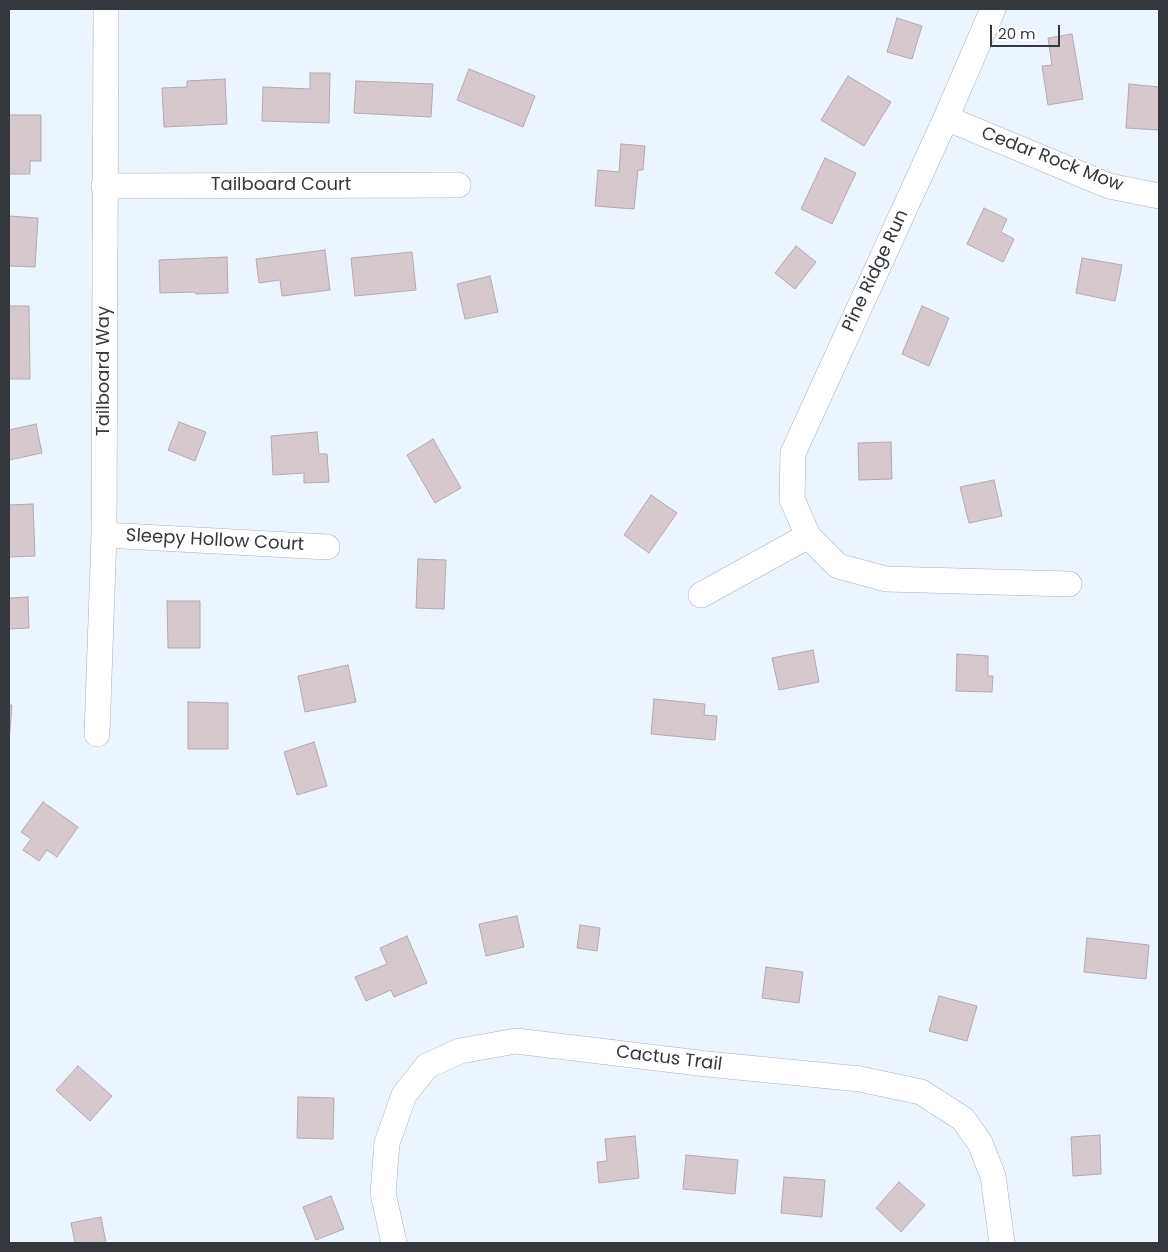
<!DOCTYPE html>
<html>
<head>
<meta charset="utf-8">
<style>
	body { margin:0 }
	#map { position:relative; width:1168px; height:1252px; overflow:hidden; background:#ecf4fd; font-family:Poppins,sans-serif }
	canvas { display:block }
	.frame { position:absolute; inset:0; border:10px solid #34373b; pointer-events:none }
	.scale { position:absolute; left:990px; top:25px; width:70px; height:22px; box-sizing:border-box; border:2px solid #34373b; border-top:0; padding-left:6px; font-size:15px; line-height:18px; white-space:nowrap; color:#34373b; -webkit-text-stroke:4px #fff; paint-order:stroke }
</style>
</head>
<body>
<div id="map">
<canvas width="1168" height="1252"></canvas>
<div class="frame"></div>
<div class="scale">20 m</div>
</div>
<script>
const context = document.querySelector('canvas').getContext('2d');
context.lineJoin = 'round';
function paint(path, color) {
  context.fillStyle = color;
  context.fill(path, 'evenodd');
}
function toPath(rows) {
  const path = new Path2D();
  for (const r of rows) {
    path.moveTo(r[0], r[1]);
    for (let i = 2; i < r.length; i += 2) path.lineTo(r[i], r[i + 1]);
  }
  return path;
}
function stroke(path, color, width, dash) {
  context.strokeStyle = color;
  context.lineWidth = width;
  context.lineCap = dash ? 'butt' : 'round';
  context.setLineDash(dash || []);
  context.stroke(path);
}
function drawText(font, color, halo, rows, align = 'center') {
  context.font = font + ' Poppins,sans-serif';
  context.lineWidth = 4;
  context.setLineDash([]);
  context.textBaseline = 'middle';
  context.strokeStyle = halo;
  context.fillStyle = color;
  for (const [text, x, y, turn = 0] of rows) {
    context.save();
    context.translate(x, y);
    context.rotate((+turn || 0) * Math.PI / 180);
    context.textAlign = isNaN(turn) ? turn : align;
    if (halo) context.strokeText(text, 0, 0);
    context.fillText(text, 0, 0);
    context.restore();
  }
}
const building = toPath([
	[897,18,922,26,912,59,887,52,897,18],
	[1072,34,1083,99,1048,105,1042,66,1052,65,1048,38,1072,34],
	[469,69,535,96,523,127,457,100,469,69],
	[310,73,330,73,329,123,262,121,263,87,310,89,310,73],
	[848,76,891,102,864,146,821,120,848,76],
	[225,79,227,124,164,127,162,88,187,87,187,81,225,79],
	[356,81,433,84,431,117,354,113,356,81],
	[1129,84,1159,87,1159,130,1126,128,1129,84],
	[9,115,41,115,41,161,30,161,30,174,9,174,9,115],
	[621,144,645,146,643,170,638,170,634,209,595,206,598,170,619,172,621,144],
	[825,158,856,173,832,224,801,209,825,158],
	[984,208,1007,219,1001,232,1014,239,1003,262,967,244,984,208],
	[9,216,38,218,35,267,9,266,9,216],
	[796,246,816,262,795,289,775,273,796,246],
	[325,250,330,290,282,296,280,280,259,283,256,259,325,250],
	[412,252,416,290,355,296,351,258,412,252],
	[227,257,228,293,196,294,195,292,160,293,159,260,227,257],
	[1082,258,1122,265,1115,301,1076,293,1082,258],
	[490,276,498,312,465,319,457,284,490,276],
	[9,306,29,306,30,379,9,379,9,306],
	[922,306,949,318,929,366,902,354,922,306],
	[179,422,206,432,195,461,168,450,179,422],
	[36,424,42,453,9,460,9,430,36,424],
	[317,432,319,454,327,454,329,482,304,483,304,473,273,475,271,436,317,432],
	[433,439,461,488,435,503,407,455,433,439],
	[891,442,892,479,859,480,858,443,891,442],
	[994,480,1002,516,969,523,960,487,994,480],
	[651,495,677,513,649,553,624,535,651,495],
	[33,504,35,556,9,557,9,505,33,504],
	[418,559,446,560,444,609,416,608,418,559],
	[28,597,29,628,9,629,9,598,28,597],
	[167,601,200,601,200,648,168,648,167,601],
	[813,650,819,682,779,690,772,658,813,650],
	[957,654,988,656,988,676,993,676,992,692,956,691,957,654],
	[348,665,356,702,305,712,298,676,348,665],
	[654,699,705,704,704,715,717,716,715,740,651,734,654,699],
	[188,702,228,703,228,749,188,749,188,702],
	[9,705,12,705,9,742,9,705],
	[314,742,327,786,297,795,284,752,314,742],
	[43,802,78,827,57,857,47,850,39,861,23,850,31,839,21,832,43,802],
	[517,916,524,947,486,956,479,924,517,916],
	[580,925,600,928,597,951,577,948,580,925],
	[407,936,427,983,394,997,391,990,366,1001,355,977,387,964,380,948,407,936],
	[1087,938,1149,945,1146,979,1084,972,1087,938],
	[766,967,803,972,799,1003,762,998,766,967],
	[939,996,977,1006,967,1041,929,1031,939,996],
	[78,1066,112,1096,90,1121,56,1090,78,1066],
	[298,1097,334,1098,333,1139,297,1138,298,1097],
	[1100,1135,1101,1174,1073,1176,1071,1137,1100,1135],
	[635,1136,639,1178,599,1183,597,1162,607,1161,605,1139,635,1136],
	[686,1155,738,1160,735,1194,683,1189,686,1155],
	[784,1177,825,1180,822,1217,781,1213,784,1177],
	[899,1182,925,1205,901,1232,876,1208,899,1182],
	[331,1196,344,1229,316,1240,303,1207,331,1196],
	[101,1217,106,1243,75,1243,71,1223,101,1217]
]);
const minor = toPath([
	[946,118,1109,186,1159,196],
	[104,186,458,185],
	[104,535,327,547],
	[808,536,838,566,886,579,1069,584],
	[701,595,808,536,792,499,793,453,946,118,993,9],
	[97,734,104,535,106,9],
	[394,1243,383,1193,387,1143,404,1095,427,1066,460,1051,516,1041,707,1064,860,1079,921,1092,963,1119,980,1143,993,1176,1002,1243]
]);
const streetNames = [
	["Cedar Rock Mow",1052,160,21],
	["Tailboard Court",281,185],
	["Pine Ridge Run",876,271,-65],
	["Tailboard Way",104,371,-90],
	["Sleepy Hollow Court",215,541,3],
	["Cactus Trail",669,1059,7]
];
paint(building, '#d5c9cd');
stroke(building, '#b5a9ad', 1);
stroke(minor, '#a9b1ba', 26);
stroke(minor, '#fff', 25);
drawText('18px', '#34373b', '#fff', streetNames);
</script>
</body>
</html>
